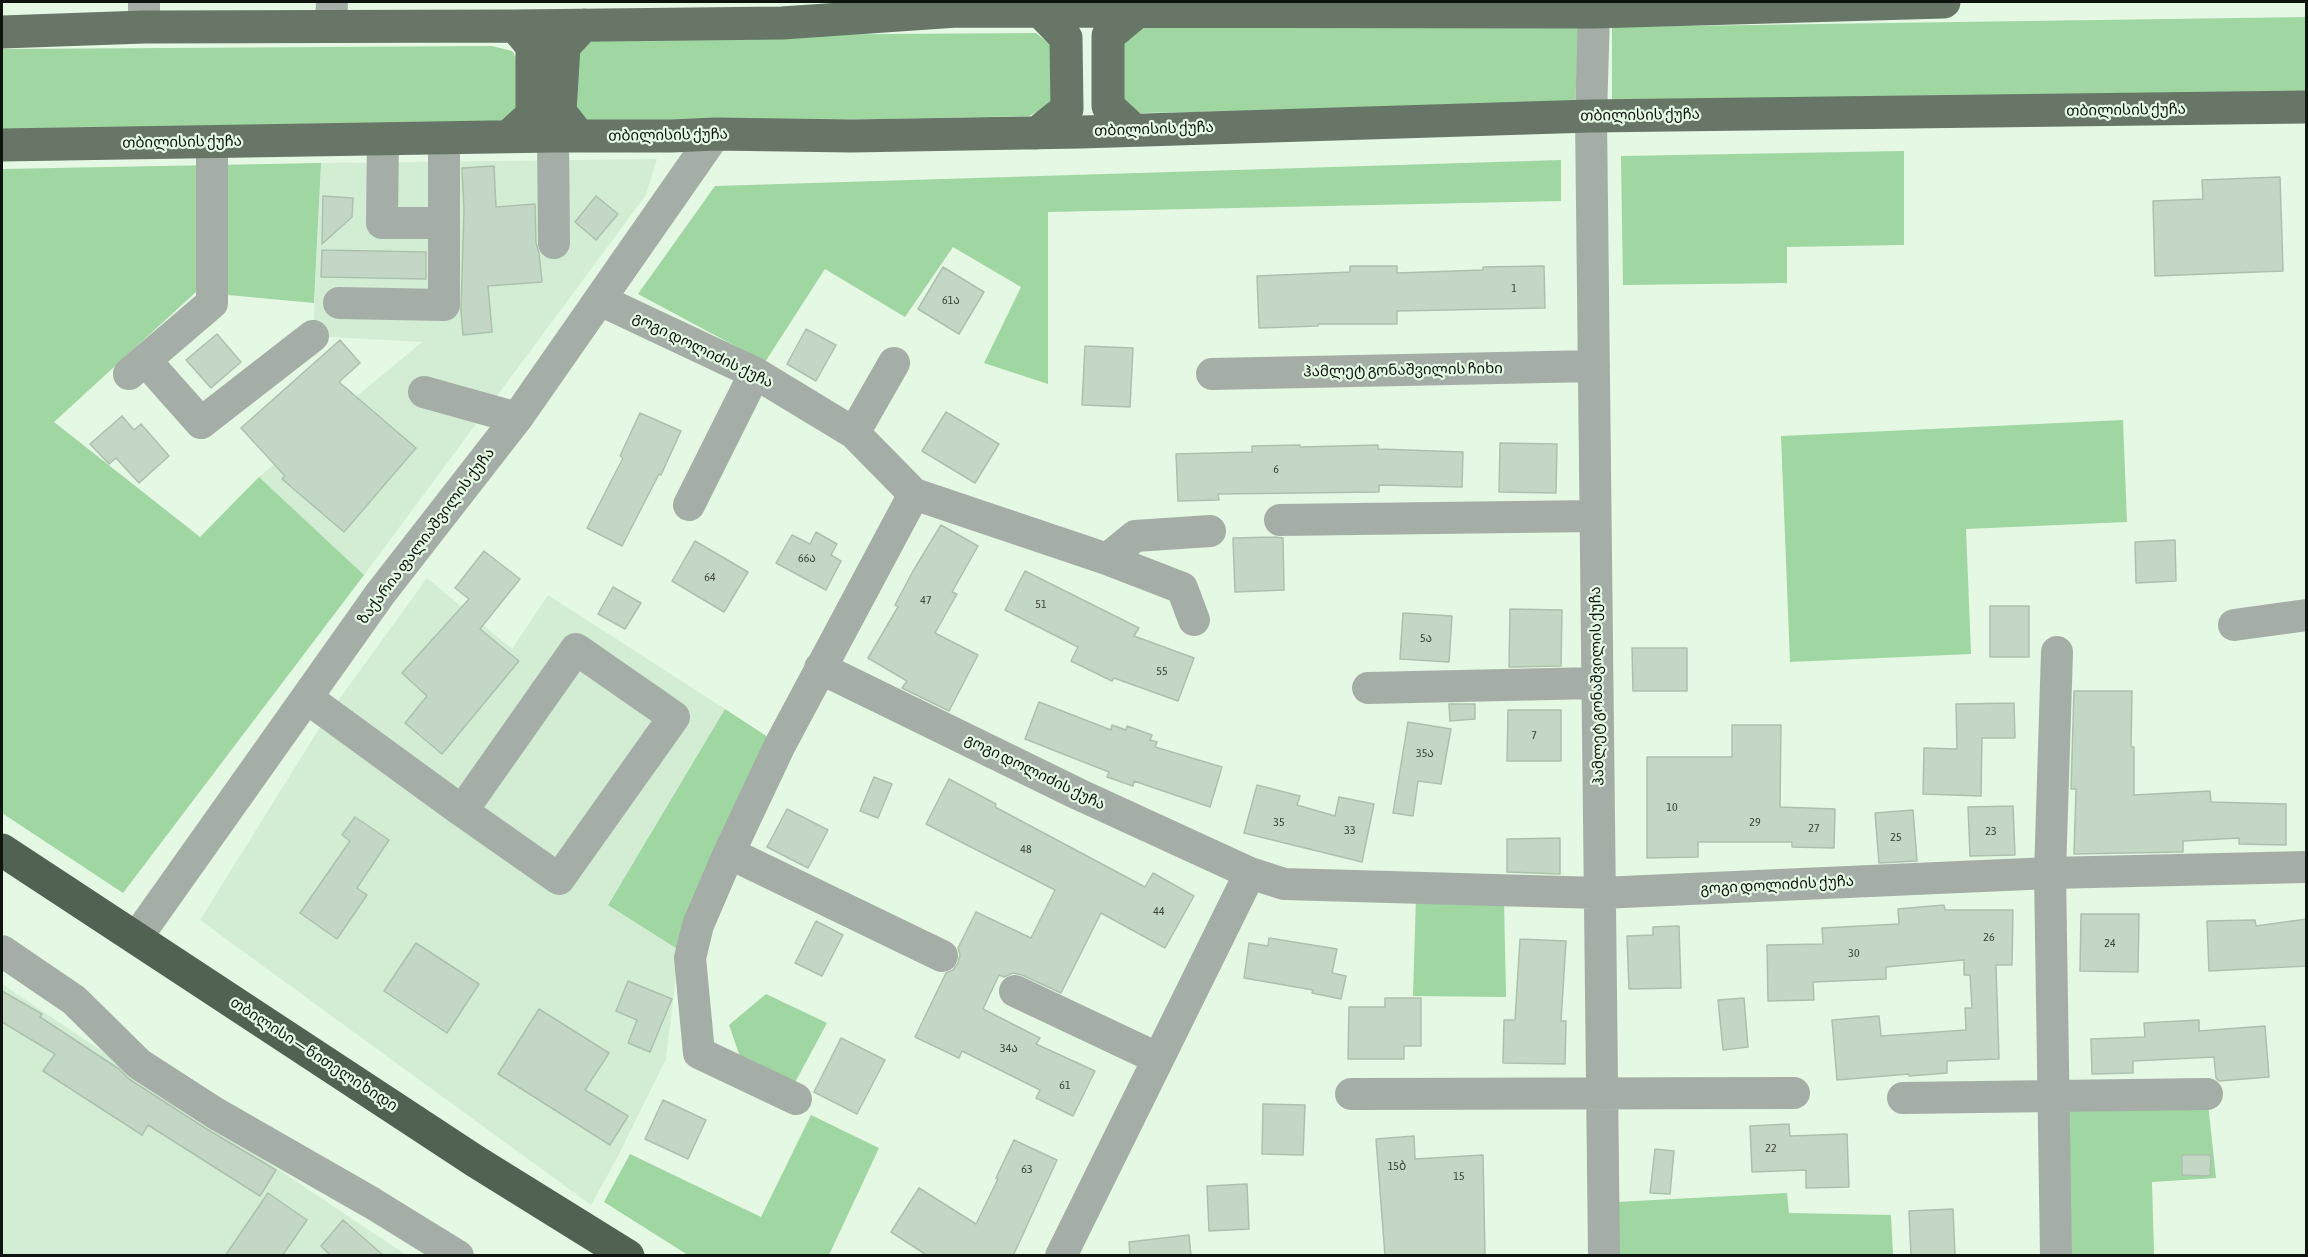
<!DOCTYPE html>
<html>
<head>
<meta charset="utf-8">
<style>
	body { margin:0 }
	#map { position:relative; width:2308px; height:1257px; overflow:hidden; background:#e4f8e4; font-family:"Asap Condensed",sans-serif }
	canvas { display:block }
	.frame { position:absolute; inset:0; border:3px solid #0e150e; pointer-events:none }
</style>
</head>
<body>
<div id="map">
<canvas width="2308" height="1257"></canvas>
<div class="frame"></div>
</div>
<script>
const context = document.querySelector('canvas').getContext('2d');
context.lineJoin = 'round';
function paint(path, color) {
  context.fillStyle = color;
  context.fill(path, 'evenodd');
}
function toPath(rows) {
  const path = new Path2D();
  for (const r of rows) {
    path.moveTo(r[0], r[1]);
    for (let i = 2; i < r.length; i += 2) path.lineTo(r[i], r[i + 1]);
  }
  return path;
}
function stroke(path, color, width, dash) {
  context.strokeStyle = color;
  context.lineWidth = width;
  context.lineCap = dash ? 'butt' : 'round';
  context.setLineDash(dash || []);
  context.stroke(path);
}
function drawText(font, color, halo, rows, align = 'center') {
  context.font = font + ' "Asap Condensed","Noto Sans Georgian",sans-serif';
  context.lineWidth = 4.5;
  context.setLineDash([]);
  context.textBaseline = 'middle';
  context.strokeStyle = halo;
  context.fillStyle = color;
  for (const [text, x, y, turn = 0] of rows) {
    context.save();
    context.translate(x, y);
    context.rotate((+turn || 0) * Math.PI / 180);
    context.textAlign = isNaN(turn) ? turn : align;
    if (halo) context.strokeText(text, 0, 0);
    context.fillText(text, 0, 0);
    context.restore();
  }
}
const built = toPath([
	[657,159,646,195,364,575,259,477,422,342,313,336,321,163],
	[427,578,512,649,548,595,725,709,608,904,679,950,666,1059,617,1158,591,1205,200,920,327,716],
	[2,984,406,1255,2,1255]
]);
const green = toPath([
	[2306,17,2306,91,1612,104,1612,27],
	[1140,27,1579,27,1575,105,1140,113,1123,102,1124,41],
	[1036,33,1053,47,1053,104,1029,116,592,125,573,109,575,48,594,36],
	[492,46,512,51,522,67,517,113,505,125,2,131,2,49],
	[1904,151,1904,245,1787,247,1787,283,1623,285,1621,156],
	[1561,160,1561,201,1048,212,1048,384,984,363,1021,287,953,247,905,317,825,269,765,362,638,294,715,186],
	[321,163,314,303,196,292,54,422,200,537,259,477,364,575,123,893,2,813,2,169],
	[2123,420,2127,522,1966,529,1971,654,1790,662,1781,436],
	[725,709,774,741,679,950,608,905],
	[1416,897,1504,900,1506,997,1413,996],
	[766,994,827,1023,791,1090,739,1054,729,1025],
	[2207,1094,2216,1178,2152,1182,2154,1255,2056,1255,2054,1096],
	[811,1115,879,1148,829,1255,688,1255,604,1202,630,1154,761,1217],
	[1787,1193,1789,1213,1891,1215,1893,1255,1619,1255,1617,1202]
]);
const building = toPath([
	[494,166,496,207,535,204,536,243,539,253,542,282,488,286,492,332,463,335,461,310,464,210,462,168,494,166],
	[2280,177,2283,271,2155,276,2153,201,2203,199,2202,180,2280,177],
	[323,196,353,198,352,217,322,244,323,196],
	[596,196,618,214,596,240,575,222,596,196],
	[322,250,426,252,426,279,321,277,322,250],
	[1350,266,1397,266,1397,273,1483,270,1483,267,1544,266,1545,308,1397,311,1397,324,1318,324,1318,326,1259,328,1257,276,1350,272,1350,266],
	[943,267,984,292,959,334,918,309,943,267],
	[806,329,836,345,816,381,787,364,806,329],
	[217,334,241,362,211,388,186,360,217,334],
	[340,340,360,363,339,382,416,448,344,532,282,479,285,476,241,428,340,340],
	[1085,346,1133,348,1130,407,1082,405,1085,346],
	[946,412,999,444,975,483,922,451,946,412],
	[640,413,681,431,661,475,659,474,622,546,587,528,623,458,620,456,640,413],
	[122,416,134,430,141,424,169,456,139,483,116,458,109,464,90,444,122,416],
	[1500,443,1557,444,1556,493,1499,492,1500,443],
	[1300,445,1300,447,1378,445,1378,449,1463,452,1462,487,1379,485,1379,492,1218,494,1219,500,1178,501,1176,454,1252,452,1252,446,1300,445],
	[941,525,978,546,952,592,957,594,935,633,978,655,949,711,902,688,907,681,868,658,898,607,895,605,913,571,941,525],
	[816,532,837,544,831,555,841,561,826,590,776,563,792,535,810,544,816,532],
	[1275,537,1283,538,1284,590,1235,592,1233,538,1275,537],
	[2175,540,2176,581,2136,583,2135,542,2175,540],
	[695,541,748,572,724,612,672,581,695,541],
	[484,551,520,579,480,629,519,661,442,754,405,723,427,696,402,673,469,599,455,588,484,551],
	[1025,571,1139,628,1134,636,1194,658,1178,701,1114,678,1112,681,1071,661,1078,647,1005,610,1025,571],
	[613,587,641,603,625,629,598,614,613,587],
	[1990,606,2029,606,2029,657,1990,657,1990,606],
	[1510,609,1562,610,1561,666,1509,667,1510,609],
	[1403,613,1452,616,1449,662,1400,659,1403,613],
	[1632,648,1687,648,1687,691,1633,691,1632,648],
	[2074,691,2132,691,2131,747,2134,747,2134,795,2210,791,2211,802,2286,804,2286,845,2239,844,2239,838,2183,841,2183,852,2074,854,2076,789,2071,789,2074,691],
	[1039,702,1111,730,1112,725,1126,730,1127,726,1152,735,1150,740,1157,742,1155,747,1222,767,1210,807,1134,781,1133,786,1107,777,1109,772,1025,739,1039,702],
	[2014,703,2015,738,1982,738,1981,796,1923,794,1924,748,1957,749,1956,704,2014,703],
	[1449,704,1475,704,1475,719,1450,721,1449,704],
	[1508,710,1561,710,1561,761,1507,761,1508,710],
	[1408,722,1451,729,1441,784,1418,781,1413,816,1393,813,1408,722],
	[1732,725,1781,725,1780,807,1835,809,1834,848,1792,847,1792,842,1698,842,1698,857,1647,858,1647,757,1732,757,1732,725],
	[874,777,892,784,878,818,860,811,874,777],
	[949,779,996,804,995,807,1145,887,1153,873,1194,896,1165,948,1101,913,1061,993,1022,975,1013,973,1004,977,999,975,983,1009,1040,1038,1036,1044,1095,1071,1073,1116,1036,1098,1040,1090,962,1051,959,1058,915,1037,946,973,953,970,958,963,960,955,958,948,976,912,1031,938,1055,890,926,824,949,779],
	[1257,785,1300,796,1297,805,1335,816,1339,797,1374,804,1362,862,1244,833,1257,785],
	[2013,806,2015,855,1970,856,1968,807,2013,806],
	[787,809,828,830,808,868,767,847,787,809],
	[1913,810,1917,861,1879,863,1875,813,1913,810],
	[355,817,389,840,357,888,367,895,337,939,300,913,350,841,342,835,355,817],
	[1560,838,1560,874,1507,872,1507,839,1560,838],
	[1944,905,1945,910,2013,910,2012,965,1996,965,1999,1059,1947,1061,1947,1073,1909,1076,1909,1074,1837,1080,1832,1020,1879,1016,1881,1036,1966,1030,1965,1008,1972,1008,1970,975,1964,975,1964,960,1886,967,1886,979,1813,982,1814,1000,1768,1001,1767,945,1823,944,1822,928,1899,924,1898,909,1944,905],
	[2081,914,2139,914,2138,972,2080,971,2081,914],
	[2307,919,2307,966,2209,971,2207,921,2255,920,2256,926,2307,919],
	[816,921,843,935,822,976,795,963,816,921],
	[1679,926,1681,988,1629,989,1627,936,1653,935,1653,927,1679,926],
	[1269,938,1337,949,1332,973,1346,976,1341,999,1312,993,1313,990,1244,978,1249,943,1268,946,1269,938],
	[1520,939,1566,941,1561,1021,1566,1021,1565,1064,1503,1063,1504,1020,1515,1020,1520,939],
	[416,943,479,984,447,1033,384,991,416,943],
	[628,981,672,999,650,1052,628,1043,637,1020,616,1011,628,981],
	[2,991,42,1014,40,1017,119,1069,129,1079,205,1128,276,1170,260,1196,148,1125,142,1135,43,1071,55,1054,2,1022,2,991],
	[1385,998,1421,998,1421,1046,1404,1046,1404,1059,1348,1059,1349,1007,1385,1007,1385,998],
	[1744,998,1748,1047,1723,1050,1718,1000,1744,998],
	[539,1009,609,1053,585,1090,628,1116,610,1145,498,1074,539,1009],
	[2199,1020,2199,1031,2265,1026,2269,1077,2219,1081,2216,1078,2214,1057,2133,1061,2133,1073,2092,1074,2091,1039,2145,1037,2144,1023,2199,1020],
	[841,1038,885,1060,857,1114,814,1092,841,1038],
	[663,1100,706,1120,688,1159,645,1139,663,1100],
	[1263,1104,1305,1105,1303,1155,1262,1154,1263,1104],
	[1789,1124,1790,1136,1847,1134,1849,1187,1806,1188,1806,1170,1752,1172,1750,1126,1789,1124],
	[1414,1136,1415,1159,1483,1155,1485,1256,1385,1256,1376,1139,1414,1136],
	[1014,1140,1057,1160,1013,1256,928,1256,891,1232,919,1188,976,1224,998,1179,996,1178,1014,1140],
	[1655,1149,1674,1151,1670,1194,1650,1193,1655,1149],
	[2182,1155,2211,1155,2210,1176,2182,1175,2182,1155],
	[1247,1184,1249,1229,1209,1231,1207,1186,1247,1184],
	[268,1193,307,1220,282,1256,225,1256,268,1193],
	[1953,1209,1955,1256,1911,1256,1909,1211,1953,1209],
	[343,1220,384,1256,331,1256,321,1246,343,1220],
	[1189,1235,1191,1256,1130,1256,1129,1242,1189,1235]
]);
const minor = toPath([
	[1594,12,1591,116,1604,1256],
	[331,26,332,2],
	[144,27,144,2],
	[553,136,554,243],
	[383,139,382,223,444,223],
	[600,300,755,373,854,433,914,494,1107,559,1182,588,1194,620],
	[339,303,444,305,444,138],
	[145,360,201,423,313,336],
	[129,374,212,303,212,142],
	[1212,374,1594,366],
	[424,392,517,418],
	[854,433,894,363],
	[689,505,755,373],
	[1280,520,1595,516],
	[1107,559,1135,536,1210,531],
	[2234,625,2306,615],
	[820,668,1078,794,1250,873,1284,884,1600,893,2050,873,2306,867],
	[1368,688,1597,683],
	[307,698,462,811,576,649,674,717,559,879,462,811],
	[729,853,942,956],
	[137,937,380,594,517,418,715,134],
	[2,951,74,1000,139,1064,215,1113,372,1203,458,1256],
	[1015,991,1157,1058],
	[1351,1094,1794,1093],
	[1903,1098,2207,1094],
	[796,1099,699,1053,690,958,698,925,729,853,780,745,914,494],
	[1061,1256,1250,873],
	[2056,1256,2050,873,2057,652]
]);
const major = toPath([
	[2,32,144,27,515,26,782,23,957,11,1594,12,1944,2],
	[1134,130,1108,106,1108,36,1138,11],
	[1037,133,1067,109,1066,38,1040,11],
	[509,136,532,115,532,46,515,26],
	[579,136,560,112,564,46,584,25],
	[2,145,553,136,672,136,715,134,851,136,1081,132,1591,116,2306,107]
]);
const highway = toPath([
	[2,850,475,1161,628,1256]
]);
const numberNames = [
	["1",1514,288],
	["61ა",951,300],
	["6",1276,469],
	["66ა",807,558],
	["64",710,577],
	["47",926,600],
	["51",1041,604],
	["5ა",1426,638],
	["55",1162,671],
	["7",1534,735],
	["35ა",1425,753],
	["10",1672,807],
	["35",1279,822],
	["29",1755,822],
	["27",1814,828],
	["33",1350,830],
	["23",1991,831],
	["25",1896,837],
	["48",1026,849],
	["44",1159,911],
	["26",1989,937],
	["24",2110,943],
	["30",1854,953],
	["34ა",1009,1048],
	["61",1065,1085],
	["22",1771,1148],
	["15ბ",1397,1166],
	["63",1027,1169],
	["15",1459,1176]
];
const streetNames = [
	["თბილისის ქუჩა",2126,110,-1],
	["თბილისის ქუჩა",1640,115,-1],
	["თბილისის ქუჩა",1154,129,-2],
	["თბილისის ქუჩა",668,135,-1],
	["თბილისის ქუჩა",182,142,-1],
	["გოგი დოლიძის ქუჩა",703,350,26],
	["ჰამლეტ გონაშვილის ჩიხი",1403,370,-1],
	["ზაქარია ფალიაშვილის ქუჩა",426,536,-53],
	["ჰამლეტ გონაშვილის ქუჩა",1597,686,-91],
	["გოგი დოლიძის ქუჩა",1035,772,26],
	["გოგი დოლიძის ქუჩა",1777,885,-3],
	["თბილისი — წითელი ხიდი",314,1054,33]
];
paint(built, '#d3edd4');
paint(green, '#9fd6a2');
paint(building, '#c4d7c4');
stroke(building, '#adc0ad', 1.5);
stroke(minor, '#a5aea6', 32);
stroke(major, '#677667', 33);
stroke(highway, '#516252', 33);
drawText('12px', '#3c463c', null, numberNames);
drawText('15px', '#0e150e', '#e4f8e4', streetNames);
</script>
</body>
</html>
